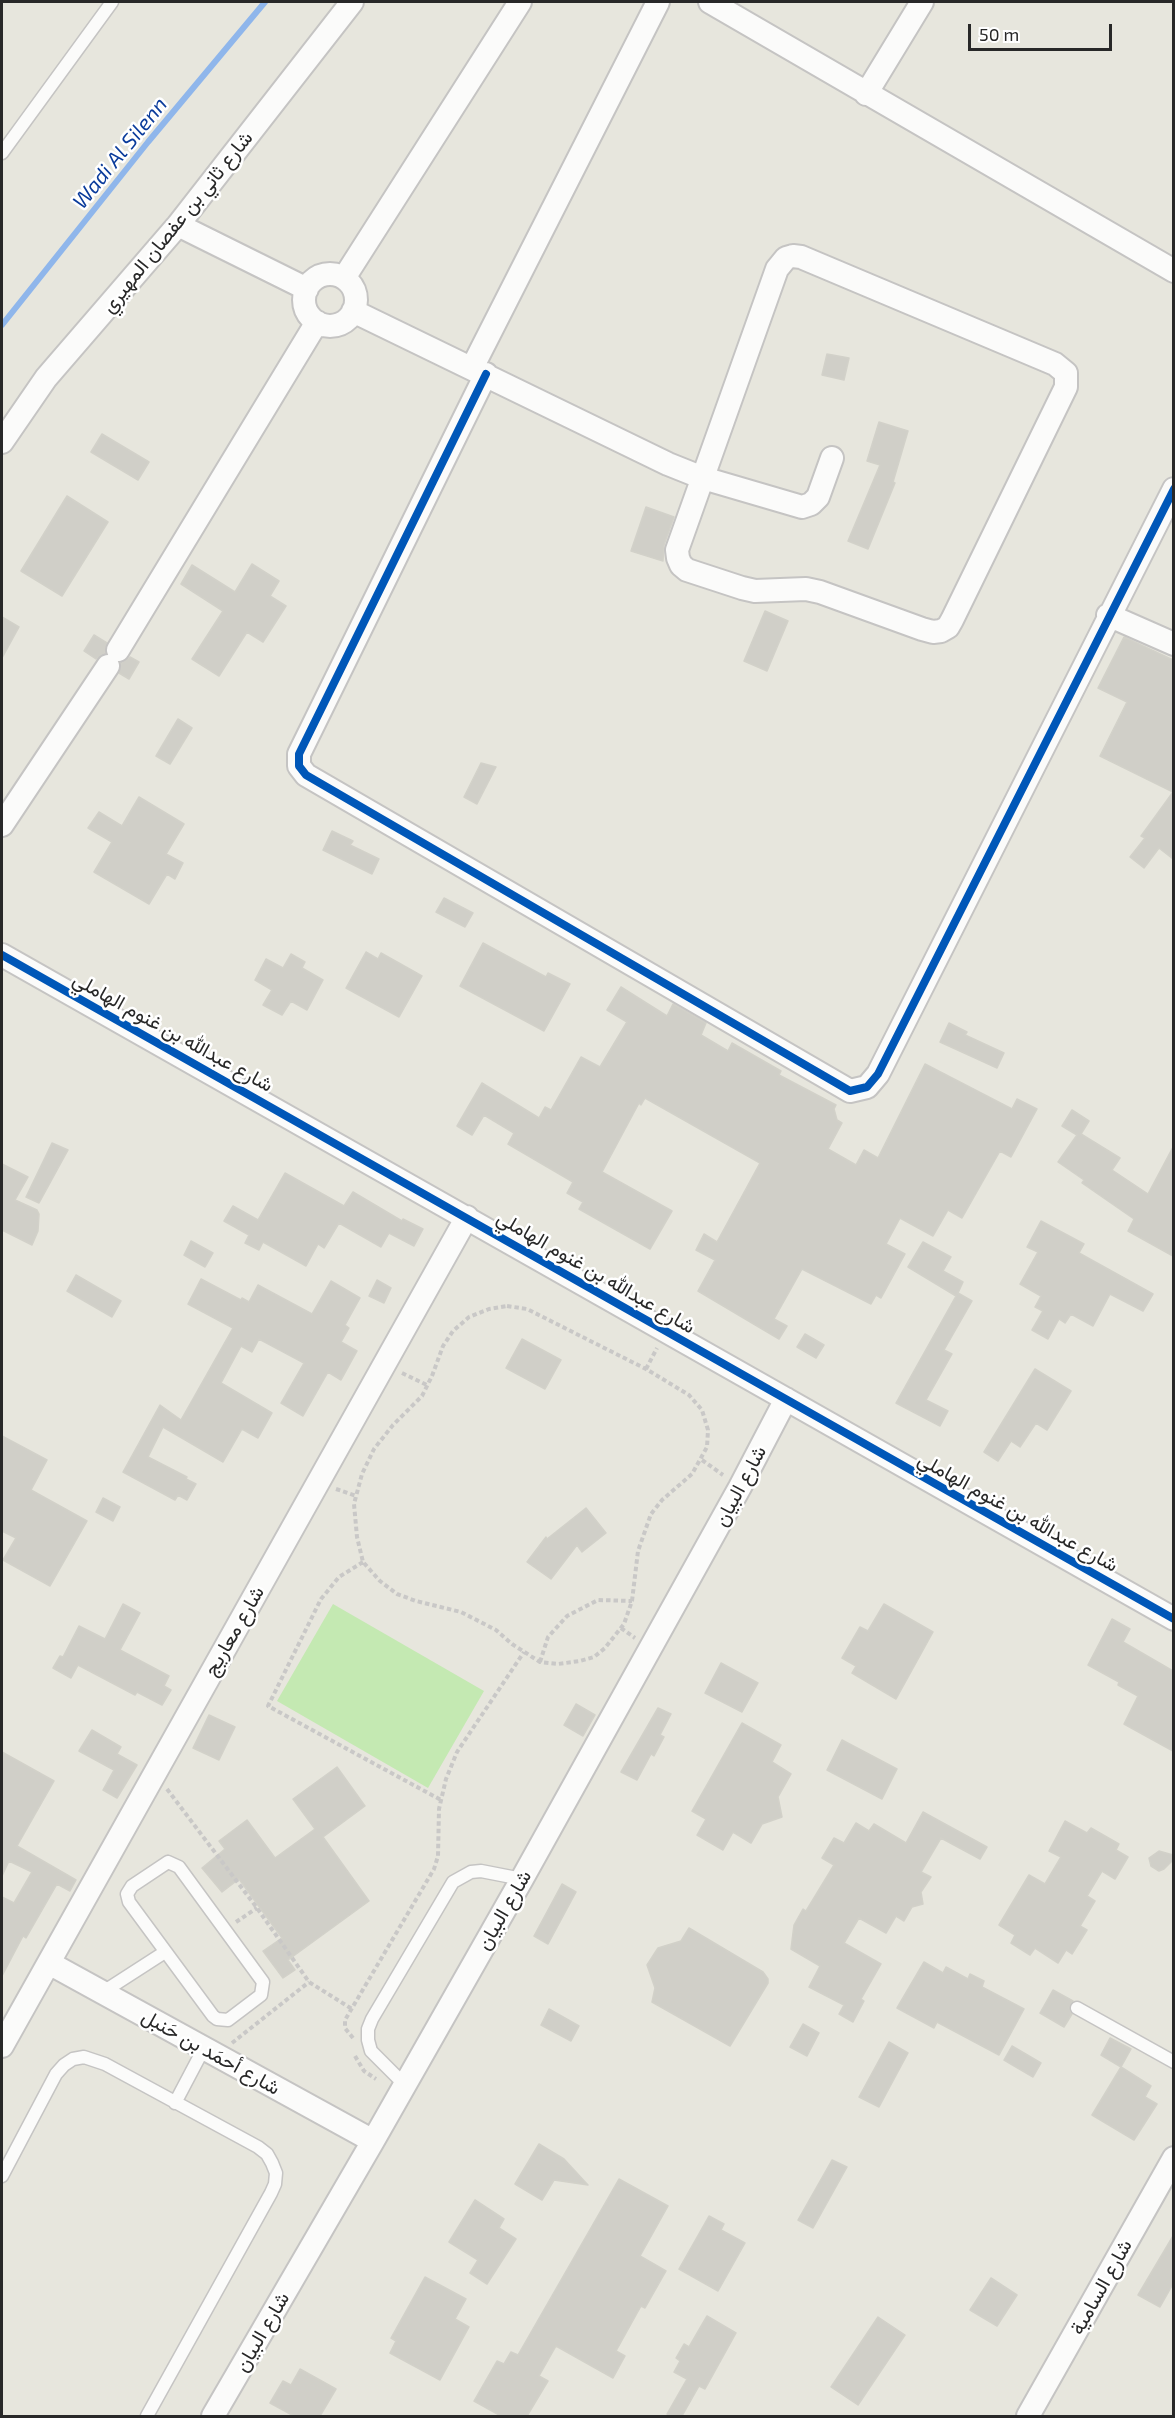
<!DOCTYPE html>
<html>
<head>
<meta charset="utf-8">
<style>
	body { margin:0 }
	#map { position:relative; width:1175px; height:2418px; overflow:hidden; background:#e7e6dd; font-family:"Exo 2",sans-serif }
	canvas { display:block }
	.frame { position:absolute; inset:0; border:3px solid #282828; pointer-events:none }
	.scale { position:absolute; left:968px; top:24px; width:144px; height:27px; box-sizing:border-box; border:3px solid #282828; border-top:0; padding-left:8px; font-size:18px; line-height:21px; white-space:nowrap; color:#282828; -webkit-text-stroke:4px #fff; paint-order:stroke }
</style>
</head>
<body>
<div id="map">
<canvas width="1175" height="2418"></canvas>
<div class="frame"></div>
<div class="scale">50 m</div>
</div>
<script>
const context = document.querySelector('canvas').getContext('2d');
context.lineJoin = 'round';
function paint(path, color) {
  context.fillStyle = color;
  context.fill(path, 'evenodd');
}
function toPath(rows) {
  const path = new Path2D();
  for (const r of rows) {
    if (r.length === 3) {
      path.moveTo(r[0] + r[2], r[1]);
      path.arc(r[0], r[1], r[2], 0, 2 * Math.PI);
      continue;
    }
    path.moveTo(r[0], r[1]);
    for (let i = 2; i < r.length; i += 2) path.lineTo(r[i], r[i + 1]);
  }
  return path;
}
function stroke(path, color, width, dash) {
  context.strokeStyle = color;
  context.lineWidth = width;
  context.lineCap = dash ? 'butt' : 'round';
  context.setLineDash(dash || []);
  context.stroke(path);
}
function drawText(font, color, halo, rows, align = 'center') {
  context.font = font + ' "Exo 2",Vazirmatn,sans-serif';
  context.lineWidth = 5;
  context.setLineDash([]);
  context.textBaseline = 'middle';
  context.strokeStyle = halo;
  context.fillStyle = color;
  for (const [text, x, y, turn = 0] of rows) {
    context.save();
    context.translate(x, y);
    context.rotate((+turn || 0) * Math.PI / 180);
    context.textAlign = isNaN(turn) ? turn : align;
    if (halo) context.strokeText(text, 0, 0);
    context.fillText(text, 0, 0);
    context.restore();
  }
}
const pitch = toPath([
	[333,1604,484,1691,428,1788,277,1701]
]);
const stream = toPath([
	[2,325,148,142,265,2]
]);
const building = toPath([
	[827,354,849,358,844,380,822,375,827,354],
	[879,422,908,431,893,482,895,483,868,549,848,541,880,465,867,461,879,422],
	[102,434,149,462,138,480,91,452,102,434],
	[67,496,108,522,62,596,21,571,67,496],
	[646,507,674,517,664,545,663,561,631,551,646,507],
	[252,564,279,581,270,596,286,606,263,642,247,632,219,676,192,659,223,611,181,584,192,565,235,592,252,564],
	[765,611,788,621,767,671,744,661,765,611],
	[2,617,19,627,2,658,2,617],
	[94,635,107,643,105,653,96,659,84,651,94,635],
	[1124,637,1173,660,1173,859,1159,848,1144,868,1130,857,1145,838,1141,836,1173,792,1100,756,1127,702,1098,688,1124,637],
	[130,657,139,662,129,679,119,673,121,663,130,657],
	[178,719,192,728,170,764,156,756,178,719],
	[481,763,496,767,477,804,464,797,481,763],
	[139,797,184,824,166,854,183,863,175,879,167,874,149,904,94,872,112,842,88,828,99,812,122,826,139,797],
	[332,831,353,841,350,845,379,859,372,874,323,850,332,831],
	[444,898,473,913,465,927,436,912,444,898],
	[483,943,546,977,548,973,570,984,544,1031,460,986,483,943],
	[366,952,378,959,381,953,422,976,399,1017,346,988,366,952],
	[291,954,305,962,302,968,323,980,307,1010,291,1001,282,1015,263,1005,272,990,255,980,266,959,283,968,291,954],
	[621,987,667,1016,673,1004,706,1023,701,1035,728,1051,732,1043,781,1071,779,1075,836,1105,834,1109,837,1120,842,1123,828,1149,856,1165,864,1150,878,1158,925,1064,1012,1109,1017,1099,1037,1109,1011,1157,1000,1151,962,1218,948,1210,933,1236,900,1218,886,1244,905,1254,881,1298,876,1295,871,1304,802,1269,774,1319,787,1326,779,1339,698,1291,715,1260,696,1250,704,1234,717,1242,760,1163,645,1098,641,1105,639,1103,602,1172,672,1211,650,1249,579,1209,583,1202,567,1193,573,1182,508,1144,514,1133,484,1115,472,1135,457,1126,482,1083,539,1118,545,1107,551,1110,581,1057,600,1067,627,1022,607,1010,621,987],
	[949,1023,967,1032,965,1035,1004,1053,997,1068,940,1042,949,1023],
	[1072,1110,1089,1121,1081,1134,1120,1158,1112,1170,1148,1194,1173,1147,1173,1256,1128,1231,1134,1219,1082,1183,1084,1180,1058,1162,1077,1135,1062,1126,1072,1110],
	[52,1143,68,1150,39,1203,26,1197,52,1143],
	[2,1164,28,1177,15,1200,37,1210,39,1214,38,1231,32,1245,2,1230,2,1164],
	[285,1173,344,1206,353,1192,402,1221,403,1219,423,1229,414,1246,389,1233,381,1247,339,1223,324,1248,318,1244,306,1266,263,1242,259,1250,245,1243,249,1235,224,1221,233,1206,258,1220,285,1173],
	[1041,1221,1084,1244,1079,1253,1153,1294,1143,1311,1110,1294,1093,1326,1071,1314,1065,1323,1059,1319,1048,1339,1032,1330,1043,1311,1035,1307,1041,1296,1020,1284,1038,1252,1027,1247,1041,1221],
	[191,1241,213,1253,205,1267,184,1255,191,1241],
	[923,1242,951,1257,943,1271,963,1282,958,1293,972,1301,944,1350,952,1354,926,1400,948,1411,940,1426,896,1403,956,1296,908,1267,923,1242],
	[76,1275,121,1301,112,1317,67,1291,76,1275],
	[201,1279,241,1300,242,1298,249,1302,258,1285,312,1314,331,1281,360,1298,345,1325,349,1328,341,1342,357,1351,341,1380,328,1372,303,1416,281,1403,304,1363,259,1339,252,1352,241,1346,221,1383,272,1413,258,1438,242,1429,223,1462,163,1427,148,1457,187,1477,186,1479,196,1484,187,1500,178,1495,175,1500,123,1472,160,1405,181,1420,233,1328,188,1304,201,1279],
	[377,1280,391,1288,384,1303,369,1296,377,1280],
	[805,1334,824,1345,816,1358,797,1347,805,1334],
	[522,1339,561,1360,545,1389,506,1368,522,1339],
	[1035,1369,1071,1391,1047,1430,1036,1423,1020,1447,1011,1441,998,1461,984,1452,1035,1369],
	[2,1436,47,1460,31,1490,87,1521,50,1586,3,1560,16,1538,2,1531,2,1436],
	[103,1498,120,1507,113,1521,96,1512,103,1498],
	[586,1508,606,1533,582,1552,577,1545,551,1579,527,1562,546,1537,547,1539,586,1508],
	[123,1604,140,1613,120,1650,169,1676,164,1686,171,1690,162,1705,137,1692,135,1695,78,1665,71,1678,53,1668,60,1656,63,1657,79,1626,105,1639,123,1604],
	[884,1604,933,1632,896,1699,852,1673,856,1666,842,1658,860,1627,868,1631,884,1604],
	[1112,1619,1130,1629,1123,1642,1173,1671,1173,1751,1124,1724,1138,1696,1118,1685,1119,1682,1088,1665,1112,1619],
	[721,1663,758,1683,742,1712,705,1693,721,1663],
	[576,1704,595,1715,583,1736,564,1725,576,1704],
	[658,1708,671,1714,660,1735,664,1737,654,1756,651,1754,637,1780,621,1772,658,1708],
	[209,1715,235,1727,219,1760,193,1748,209,1715],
	[742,1723,781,1745,772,1762,791,1774,778,1797,782,1817,762,1824,751,1843,733,1832,723,1850,697,1835,706,1819,692,1811,742,1723],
	[92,1730,121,1747,117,1754,137,1765,117,1798,103,1790,114,1770,79,1751,92,1730],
	[842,1740,897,1769,882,1799,827,1770,842,1740],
	[2,1752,54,1781,17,1846,76,1880,70,1891,57,1884,26,1938,23,1936,2,1976,2,1897,14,1903,32,1872,9,1861,2,1876,2,1752],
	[337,1767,365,1806,323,1837,369,1901,288,1960,295,1970,283,1978,263,1951,282,1938,239,1879,222,1892,202,1868,225,1849,219,1841,247,1820,275,1858,315,1829,293,1799,337,1767],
	[923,1812,987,1847,980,1859,941,1838,921,1872,931,1877,921,1892,923,1904,912,1907,904,1921,896,1916,886,1933,859,1918,844,1943,881,1964,861,1999,864,2001,853,2022,839,2014,844,2005,809,1987,820,1966,791,1949,794,1925,803,1909,806,1911,834,1865,822,1858,834,1838,844,1843,856,1823,869,1831,874,1824,906,1843,923,1812],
	[1065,1821,1087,1833,1091,1828,1119,1844,1116,1850,1128,1857,1115,1879,1102,1871,1087,1896,1095,1901,1080,1926,1087,1930,1072,1954,1066,1950,1058,1963,1035,1948,1030,1955,1011,1943,1015,1935,999,1925,1029,1875,1045,1884,1061,1857,1049,1851,1065,1821],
	[1159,1851,1173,1855,1173,1860,1164,1869,1159,1871,1151,1866,1149,1858,1159,1851],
	[562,1884,576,1892,548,1944,534,1936,562,1884],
	[689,1928,763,1972,768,1979,768,1983,730,2046,652,2002,655,1988,647,1965,658,1948,681,1941,689,1928],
	[924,1962,943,1973,946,1967,968,1979,970,1974,984,1981,982,1987,1024,2009,999,2055,937,2022,934,2028,897,2008,924,1962],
	[1053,1990,1073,2001,1069,2008,1072,2014,1064,2027,1040,2013,1053,1990],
	[549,2009,579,2026,571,2041,541,2025,549,2009],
	[803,2024,819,2033,807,2056,790,2047,803,2024],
	[1110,2038,1131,2049,1121,2067,1101,2055,1110,2038],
	[889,2042,908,2053,879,2107,859,2097,889,2042],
	[1012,2046,1041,2063,1033,2077,1004,2060,1012,2046],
	[1121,2067,1151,2086,1145,2097,1157,2104,1134,2140,1092,2115,1121,2067],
	[539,2144,564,2159,588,2185,554,2180,542,2200,515,2184,539,2144],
	[832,2160,847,2167,813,2228,798,2220,832,2160],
	[619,2179,668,2206,640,2256,666,2271,645,2308,641,2306,616,2351,625,2356,613,2378,556,2346,539,2376,548,2381,527,2416,501,2416,474,2401,497,2361,504,2364,511,2352,518,2355,619,2179],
	[475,2200,504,2219,499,2228,516,2239,487,2284,470,2273,478,2260,449,2242,475,2200],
	[709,2216,724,2224,721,2230,745,2243,718,2291,679,2269,709,2216],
	[1173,2236,1173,2284,1160,2307,1138,2295,1173,2236],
	[425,2277,466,2299,455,2319,469,2327,440,2380,390,2353,396,2341,391,2338,425,2277],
	[991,2278,1017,2295,997,2326,970,2310,991,2278],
	[707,2316,736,2333,705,2389,699,2386,682,2416,672,2416,667,2414,687,2379,674,2372,680,2361,676,2358,684,2344,689,2347,707,2316],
	[878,2317,905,2335,858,2405,831,2387,878,2317],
	[300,2369,336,2389,320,2416,294,2416,270,2403,283,2381,291,2385,300,2369]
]);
const path = toPath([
	[507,1306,527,1309,646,1369,689,1395,702,1410,708,1430,707,1447,692,1474,662,1500,651,1514,638,1551,632,1601,624,1624,605,1648,594,1657,580,1661,558,1664,540,1662,512,1644,496,1630,461,1612,416,1601,397,1594,380,1581,363,1562,357,1537,354,1504,362,1474,374,1449,393,1425,422,1396,432,1376,443,1346,453,1331,469,1317,489,1309,507,1306],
	[646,1369,657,1348],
	[402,1373,427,1385],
	[702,1460,723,1475],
	[336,1489,356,1496],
	[363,1562,339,1577,321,1599,268,1706,441,1800],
	[621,1628,635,1638],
	[540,1662,548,1637,567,1616,598,1600,632,1601],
	[167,1789,257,1908,309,1982,352,2009],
	[236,1922,257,1908],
	[353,2038,345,2028,345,2020,434,1869,438,1856,439,1809,446,1779,457,1752,524,1652],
	[232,2043,309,1982],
	[355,2056,364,2071,376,2079]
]);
const lane = toPath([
	[2,153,112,2],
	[168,1862,179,1867,263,1982,261,1995,228,2020,217,2019,213,2016,129,1902,127,1894,132,1886,168,1862],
	[103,1992,165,1952],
	[1077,2008,1174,2062],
	[405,2085,371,2051,368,2040,368,2029,372,2019,453,1882,471,1872,481,1871,522,1879],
	[175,2103,204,2048],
	[2,2176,56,2074,64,2065,73,2059,84,2057,105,2064,258,2147,267,2154,272,2163,276,2173,275,2184,271,2193,147,2416]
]);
const street = toPath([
	[710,2,1174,271],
	[866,94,922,2],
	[178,225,307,289],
	[793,256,801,257,1055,364,1066,373,1066,387,952,620,948,627,941,631,933,632,922,629,820,592,806,589,755,591,742,588,687,570,681,565,678,558,677,550,777,269,786,258,793,256],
	[330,300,26],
	[344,278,520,2],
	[353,311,668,464,703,478,802,507,811,504,818,497,832,458],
	[472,368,658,2],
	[486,374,299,754,299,766,306,775,850,1091,867,1087,878,1074,1174,489],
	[2,442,46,378,178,225,352,2],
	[1108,615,1174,644],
	[118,650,317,322],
	[2,825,108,666],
	[2,955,1174,1619],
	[49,1963,373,2141],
	[2,2046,467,1217],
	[213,2416,373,2141,522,1879,740,1487,786,1399],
	[1028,2416,1174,2158]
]);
const cycleway = toPath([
	[486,374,299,754,299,766,306,775,850,1091,867,1087,878,1074,1174,489],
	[2,955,1174,1619]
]);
const streetNames = [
	["شارع ثاني بن عفصان المهيري",177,222,-51],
	["شارع عبدالله بن غنوم الهاملي",173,1032,29],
	["شارع عبدالله بن غنوم الهاملي",596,1272,30],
	["شارع البيان",740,1486,-62],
	["شارع عبدالله بن غنوم الهاملي",1018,1512,29],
	["شارع معاريج",234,1631,-60],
	["شارع البيان",504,1910,-60],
	["شارع أحمَد بن حَنبل",211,2052,29],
	["شارع السامية",1101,2287,-61],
	["شارع البيان",262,2332,-60]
];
const waterNames = [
	["Wadi Al Silenn",120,153,-51]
];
paint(pitch, '#c4e9b2');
stroke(stream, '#8fb6eb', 6);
paint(building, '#d0cfc8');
stroke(building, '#d2d1c9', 1.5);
stroke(lane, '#c5c4c3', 15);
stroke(street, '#c5c4c3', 26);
stroke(path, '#c9c8c7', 4, [4.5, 3]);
stroke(lane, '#fbfbfa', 12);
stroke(street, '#fbfbfa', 22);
stroke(cycleway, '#0057b8', 8);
drawText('20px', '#282828', '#fff', streetNames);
drawText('italic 21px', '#0a3b9b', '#fff', waterNames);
</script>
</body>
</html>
